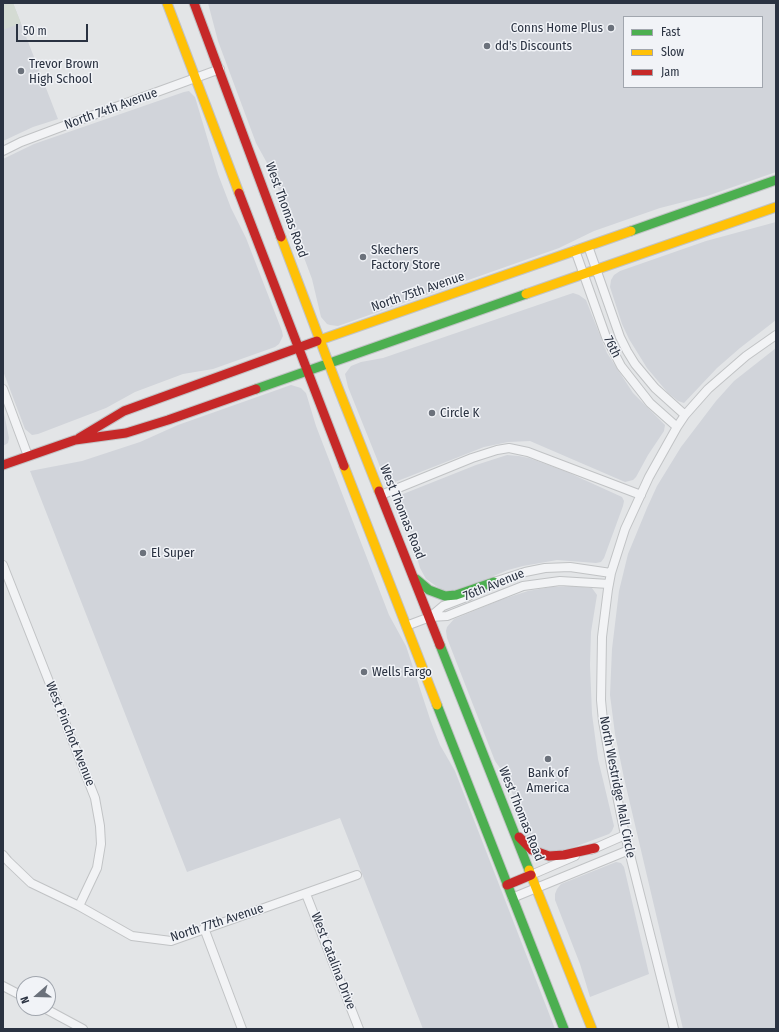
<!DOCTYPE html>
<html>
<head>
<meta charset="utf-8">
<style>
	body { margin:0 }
	#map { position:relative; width:779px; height:1032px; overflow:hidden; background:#e3e5e7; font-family:"Fira Sans Condensed",sans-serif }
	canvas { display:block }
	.frame { position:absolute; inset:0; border:4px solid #2a3241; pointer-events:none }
	.legend { position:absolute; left:623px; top:16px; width:140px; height:72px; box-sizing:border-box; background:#f1f3f7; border:1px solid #a1a6ae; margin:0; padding:5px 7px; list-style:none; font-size:12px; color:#2a3241 }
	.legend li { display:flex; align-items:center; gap:8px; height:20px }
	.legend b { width:20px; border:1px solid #a1a6ae }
	.north { position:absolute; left:16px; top:976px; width:40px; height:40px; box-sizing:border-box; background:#f1f3f7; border:1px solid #a1a6ae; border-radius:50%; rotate:250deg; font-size:11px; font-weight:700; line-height:16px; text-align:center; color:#2a3241 }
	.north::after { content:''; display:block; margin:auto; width:14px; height:18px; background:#6b717b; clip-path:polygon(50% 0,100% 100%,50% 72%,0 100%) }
	.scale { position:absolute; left:16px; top:24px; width:72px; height:18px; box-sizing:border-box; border:2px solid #2a3241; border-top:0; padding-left:5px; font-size:12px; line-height:14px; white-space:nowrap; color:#2a3241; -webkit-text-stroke:3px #f1f3f7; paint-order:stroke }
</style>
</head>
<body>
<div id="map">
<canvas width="779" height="1032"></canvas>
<div class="frame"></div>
<ul class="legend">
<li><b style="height:5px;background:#4caf50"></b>Fast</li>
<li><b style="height:5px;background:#ffc107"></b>Slow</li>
<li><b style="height:5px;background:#c62828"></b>Jam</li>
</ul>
<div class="north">N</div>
<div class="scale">50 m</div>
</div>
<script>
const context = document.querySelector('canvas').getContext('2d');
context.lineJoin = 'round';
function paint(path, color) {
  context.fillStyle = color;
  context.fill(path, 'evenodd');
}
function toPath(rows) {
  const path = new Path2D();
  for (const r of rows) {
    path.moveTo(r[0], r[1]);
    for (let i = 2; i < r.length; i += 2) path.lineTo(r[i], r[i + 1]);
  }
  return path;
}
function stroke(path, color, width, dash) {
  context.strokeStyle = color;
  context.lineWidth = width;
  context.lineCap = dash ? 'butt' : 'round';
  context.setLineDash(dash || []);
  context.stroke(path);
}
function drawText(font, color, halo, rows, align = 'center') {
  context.font = font + ' "Fira Sans Condensed",sans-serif';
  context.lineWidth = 3;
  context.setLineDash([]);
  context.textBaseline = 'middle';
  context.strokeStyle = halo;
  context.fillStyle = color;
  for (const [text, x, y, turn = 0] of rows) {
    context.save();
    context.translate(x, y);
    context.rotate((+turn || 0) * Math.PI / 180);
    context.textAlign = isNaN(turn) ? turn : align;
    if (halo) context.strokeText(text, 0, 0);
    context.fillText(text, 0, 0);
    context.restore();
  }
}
const built = toPath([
	[3,3,13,3,58,119,33,127,3,141],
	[208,3,776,3,776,172,707,196,660,208,594,231,559,248,338,326,330,325,327,324,321,317,312,279,272,172,256,143,218,41],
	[624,17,762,17,762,87,624,87],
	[189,91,195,97,218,174,231,208,246,238,282,331,283,336,279,344,275,347,213,369,183,374,135,392,106,408,38,434,32,435,25,429,3,371,3,159,34,144,184,92],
	[776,222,776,320,740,348,717,368,684,403,678,401,668,393,647,368,629,339,622,324,610,287,611,280,614,275,620,271,706,241],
	[573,293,579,295,586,300,607,353,633,393,665,425,664,431,648,455,636,477,633,480,625,482,530,441,508,442,484,447,395,482,390,483,385,479,348,387,345,374,351,366,361,362,383,358],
	[776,348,776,1029,683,1029,624,778,615,734,610,695,612,649,619,591,628,554,647,508,657,486,681,447,716,401,734,381],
	[291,385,301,388,306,393,316,426,389,615,406,646,430,719,440,745,455,771,555,1029,423,1029,340,818,187,872,30,471,82,461,140,442,178,425],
	[3,408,9,438,8,443,3,446],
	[507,455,519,456,529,458,567,472,622,497,624,501,623,506,604,558,601,562,596,563,557,560,523,566,508,570,484,580,454,590,443,590,436,586,426,579,420,568,408,526,399,503,400,498,403,494,476,465],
	[573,586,592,588,597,595,591,632,590,665,592,714,598,759,614,826,612,831,609,834,561,852,540,850,527,839,523,830,517,805,505,775,495,761,447,638,446,631,447,627,454,619,503,599,528,591,551,587],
	[616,862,621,863,624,867,649,974,590,997,580,964,555,900,555,894,557,889,561,884]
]);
const green = toPath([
	[3,3,13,3,21,23,3,30]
]);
const street = toPath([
	[3,151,21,142,69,124,220,69],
	[588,246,620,337,627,351,635,364,655,388,685,415],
	[575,250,606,337,621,366,650,403,677,427],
	[3,389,28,456],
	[381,495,472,458,497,450,509,448,528,452,641,495],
	[3,565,95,798,100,826,101,844,97,868,79,906],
	[490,585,494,582,525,572,545,568,570,567,611,573],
	[430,617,443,606,469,596],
	[406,626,430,617,447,616,523,586,560,581,609,584],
	[591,850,625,835],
	[3,855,8,861,31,883,79,906,132,936,171,941,357,875],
	[531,875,575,856],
	[306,894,359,1029],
	[512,898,629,850],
	[204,928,242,1029],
	[3,986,24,997],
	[44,1008,83,1029],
	[674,1029,625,835,612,771,603,721,601,700,602,637,608,589,611,573,625,529,649,477,677,427,685,415,708,389,746,356,776,335]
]);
const fast = toPath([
	[631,231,776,180],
	[256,389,526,294],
	[416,579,429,590,445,596,456,595,494,582],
	[440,645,529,870],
	[437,705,564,1029]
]);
const slow = toPath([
	[167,3,239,193],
	[281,237,335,380,379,491],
	[526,294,776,207],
	[317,341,631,231],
	[344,466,437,705],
	[529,870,592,1029]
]);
const jam = toPath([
	[194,3,281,237],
	[239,193,344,466],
	[79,438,124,411,317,341],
	[3,465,75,440,126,433,168,420,256,389],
	[379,491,440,645],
	[519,837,532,850,549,856,564,855,595,848],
	[507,885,531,875]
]);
const markers = [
	[611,28,4,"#6b717b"],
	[487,46,4,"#6b717b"],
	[21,71,4,"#6b717b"],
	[363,257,4,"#6b717b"],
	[432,413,4,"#6b717b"],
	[143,553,4,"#6b717b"],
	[364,672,4,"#6b717b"],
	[548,759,4,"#6b717b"]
];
const poiNames = [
	["Conns Home Plus",603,28,"right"],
	["dd's Discounts",495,46],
	["Trevor Brown",29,64],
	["High School",29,79],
	["Skechers",371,250],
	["Factory Store",371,265],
	["Circle K",440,413],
	["El Super",151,553],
	["Wells Fargo",372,672],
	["Bank of",548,773,"center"],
	["America",548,788,"center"]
];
const streetNames = [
	["North 74th Avenue",111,109,-20],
	["West Thomas Road",286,210,70],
	["North 75th Avenue",418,292,-19],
	["76th",612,347,64],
	["West Thomas Road",402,512,68],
	["76th Avenue",494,585,-22],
	["West Pinchot Avenue",70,734,68],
	["North Westridge Mall Circle",617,787,79],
	["West Thomas Road",521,814,68],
	["North 77th Avenue",217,923,-18],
	["West Catalina Drive",333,961,69]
];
paint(built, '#d1d4da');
paint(green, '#d4dbd3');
stroke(street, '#c1c3c5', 10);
stroke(fast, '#c1c3c5', 11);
stroke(slow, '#c1c3c5', 11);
stroke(jam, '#c1c3c5', 11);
stroke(street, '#f2f3f5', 8);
stroke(fast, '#4caf50', 9);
stroke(slow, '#ffc107', 9);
stroke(jam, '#c62828', 9);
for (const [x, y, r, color] of markers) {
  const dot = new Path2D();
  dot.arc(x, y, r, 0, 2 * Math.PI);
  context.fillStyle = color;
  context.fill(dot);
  stroke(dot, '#f1f3f7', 1.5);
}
drawText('13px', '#2a3241', '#f1f3f7', poiNames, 'left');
drawText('13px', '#2a3241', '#f1f3f7', streetNames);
</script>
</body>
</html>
